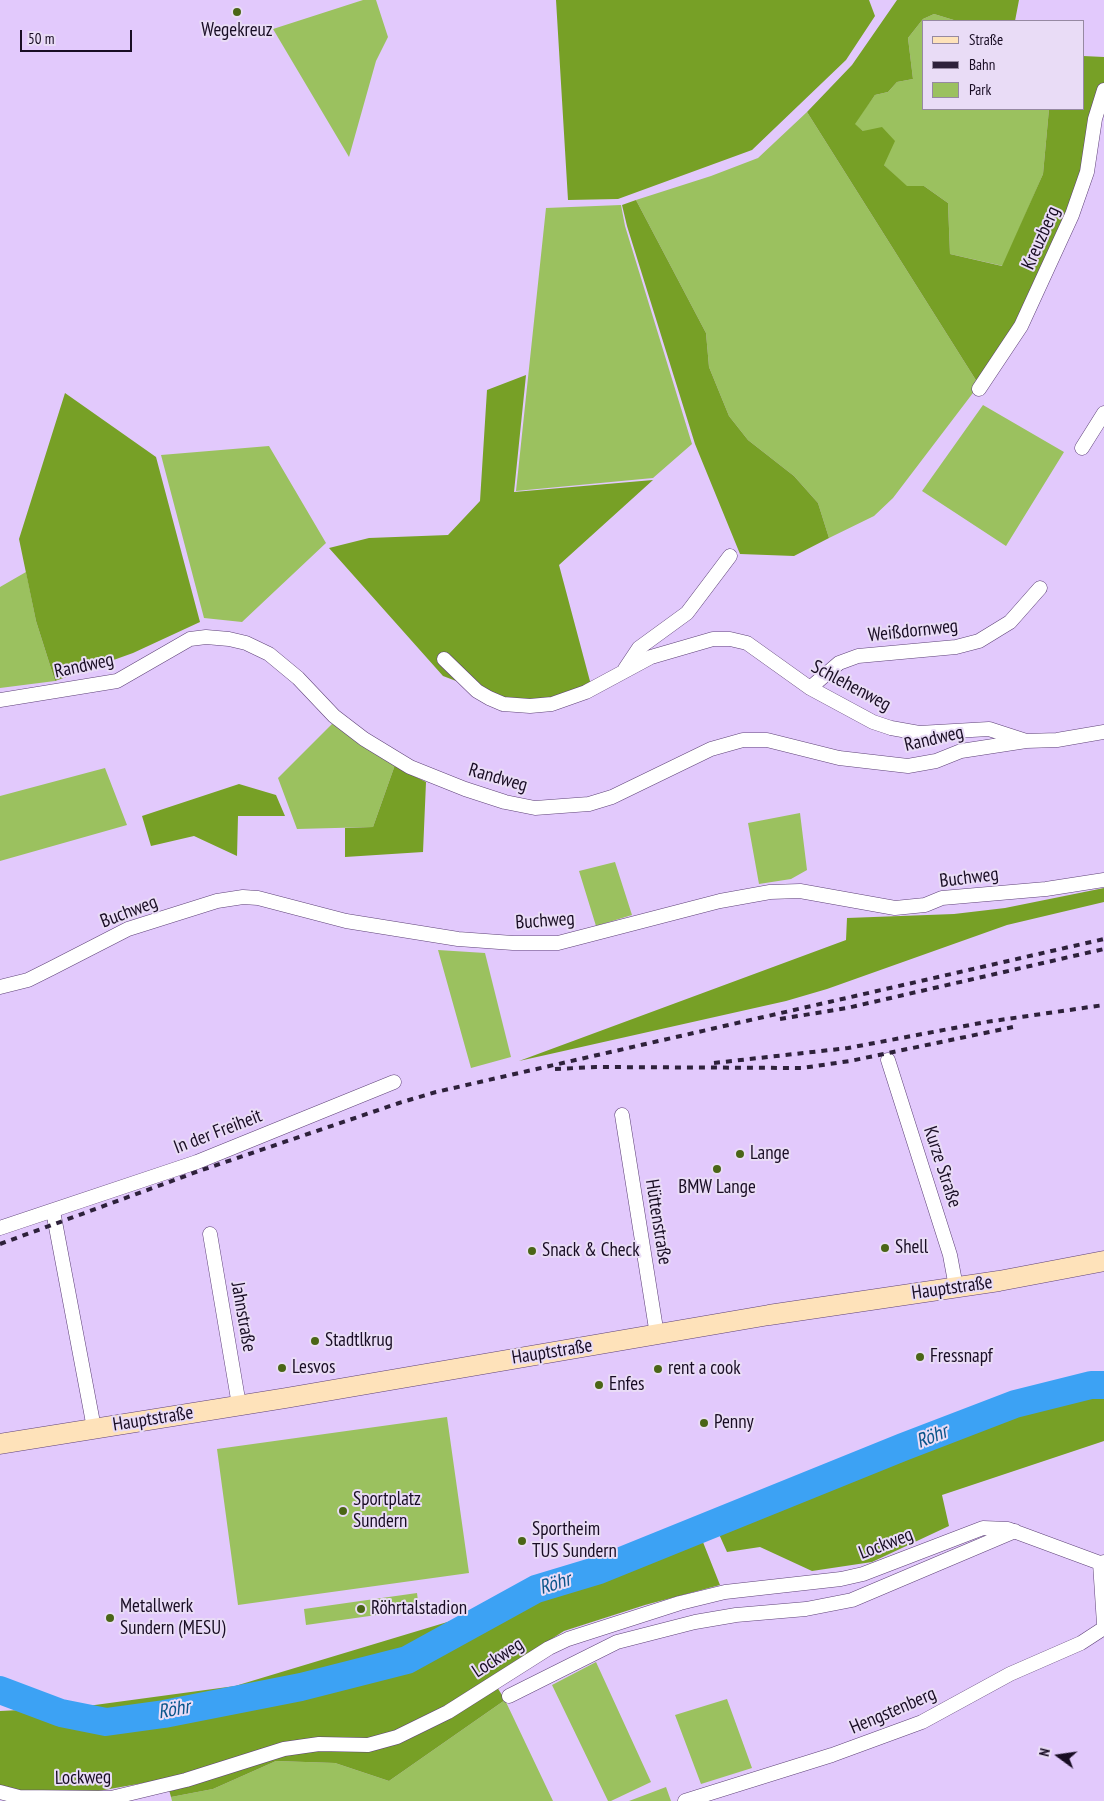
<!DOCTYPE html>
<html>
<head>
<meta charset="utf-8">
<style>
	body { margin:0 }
	#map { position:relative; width:1104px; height:1801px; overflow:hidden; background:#e2c9fc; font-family:"PT Sans Narrow",sans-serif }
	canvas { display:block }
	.legend { position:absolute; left:922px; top:20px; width:162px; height:90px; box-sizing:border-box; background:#e9dcf6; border:1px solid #9689a2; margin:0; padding:6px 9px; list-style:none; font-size:15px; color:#190d24 }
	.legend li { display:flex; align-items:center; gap:10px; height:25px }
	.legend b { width:25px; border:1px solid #9689a2 }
	.north { position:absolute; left:1034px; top:1731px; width:50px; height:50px; -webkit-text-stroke:4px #e9dcf6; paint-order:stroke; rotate:284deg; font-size:14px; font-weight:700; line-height:20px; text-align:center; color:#190d24 }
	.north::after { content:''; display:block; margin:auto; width:18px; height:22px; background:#190d24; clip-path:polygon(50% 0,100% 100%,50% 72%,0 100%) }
	.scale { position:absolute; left:20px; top:30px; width:112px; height:22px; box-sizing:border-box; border:2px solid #190d24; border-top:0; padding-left:6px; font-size:15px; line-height:18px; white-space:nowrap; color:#190d24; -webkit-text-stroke:4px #e9dcf6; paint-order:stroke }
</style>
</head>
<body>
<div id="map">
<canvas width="1104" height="1801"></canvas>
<ul class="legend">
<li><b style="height:6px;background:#fee2ba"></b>Straße</li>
<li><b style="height:6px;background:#2e213b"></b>Bahn</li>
<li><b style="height:14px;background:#9bc15f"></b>Park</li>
</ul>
<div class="north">N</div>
<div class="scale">50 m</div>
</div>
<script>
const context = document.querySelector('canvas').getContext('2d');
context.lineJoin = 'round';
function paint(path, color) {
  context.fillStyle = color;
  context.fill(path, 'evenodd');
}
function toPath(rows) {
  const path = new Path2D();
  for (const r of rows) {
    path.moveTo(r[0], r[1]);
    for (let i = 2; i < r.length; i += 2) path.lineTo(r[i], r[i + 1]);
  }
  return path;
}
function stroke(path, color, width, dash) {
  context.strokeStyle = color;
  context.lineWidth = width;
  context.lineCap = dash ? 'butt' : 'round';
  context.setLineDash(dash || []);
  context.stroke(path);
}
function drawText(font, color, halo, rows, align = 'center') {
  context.font = font + ' "PT Sans Narrow",sans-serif';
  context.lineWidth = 4;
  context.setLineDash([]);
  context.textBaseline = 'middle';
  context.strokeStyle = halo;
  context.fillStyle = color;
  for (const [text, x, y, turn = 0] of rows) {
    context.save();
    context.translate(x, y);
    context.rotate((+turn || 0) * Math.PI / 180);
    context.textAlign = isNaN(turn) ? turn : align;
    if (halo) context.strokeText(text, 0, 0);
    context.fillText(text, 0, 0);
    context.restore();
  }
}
const green = toPath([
	[363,0,376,0,388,37,376,61,349,157,273,29],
	[934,14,957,21,923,21,923,109,1049,109,1043,174,1003,266,950,254,948,203,924,186,907,187,884,165,863,131,854,124,875,95,888,92,897,82,913,79,908,38,923,19],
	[807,112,979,385,893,498,874,516,829,538,818,503,794,476,748,440,729,416,709,367,706,333,636,200,711,176,758,158],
	[621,205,625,226,692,444,653,478,516,491,546,208],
	[983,405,1064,452,1006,546,922,491],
	[269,446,326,543,242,622,204,618,161,455],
	[26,572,36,621,55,681,0,688,0,587],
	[333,723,396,762,373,827,297,829,278,778],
	[105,768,127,825,0,861,0,796],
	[800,813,807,870,791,879,759,884,748,823],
	[615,862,632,915,596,926,579,871],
	[438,950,485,953,511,1057,471,1068],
	[447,1417,469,1573,238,1605,217,1449],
	[417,1593,419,1609,306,1625,304,1609],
	[596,1662,651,1782,611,1801,608,1801,552,1685],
	[727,1699,752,1768,701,1784,675,1715],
	[505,1700,553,1801,172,1801,171,1797,213,1789,276,1761,335,1763,389,1781],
	[666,1787,671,1801,629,1801]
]);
const forest = toPath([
	[556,0,869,0,875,16,846,60,752,150,618,199,568,200],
	[897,0,1019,0,1015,21,957,21,934,14,923,19,908,38,913,79,897,82,888,92,875,95,855,124,863,131,882,127,895,141,884,165,907,186,924,186,948,203,950,254,1002,266,1043,174,1049,109,1083,109,1083,56,1104,57,1104,83,1091,109,1085,171,1010,339,979,385,807,112,852,65],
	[636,200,706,333,709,367,729,416,748,440,794,476,818,503,829,538,794,556,740,554,695,444,627,226,622,205],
	[526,375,514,492,653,480,559,565,591,685,542,703,506,700,443,676,329,548,369,538,448,535,480,501,487,390],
	[65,393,156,457,200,622,133,653,55,681,36,621,19,539],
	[396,762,412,775,426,782,423,852,345,857,345,828,373,827],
	[239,784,276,795,285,816,238,816,237,856,194,836,151,846,142,816],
	[1104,888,1104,902,1007,925,827,989,786,1001,519,1061,846,940,847,918,954,914,1005,908],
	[1104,1373,1104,1441,942,1495,949,1526,872,1562,812,1571,760,1547,727,1552,718,1532,817,1486,878,1463,960,1423,1090,1374],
	[697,1527,720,1585,645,1605,564,1631,501,1671,497,1687,505,1700,389,1781,335,1763,276,1761,213,1789,171,1797,166,1779,87,1793,28,1790,0,1799,0,1711,80,1707,235,1686,454,1620,544,1573],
	[0,1685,37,1698,0,1704]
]);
const river = toPath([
	[0,1690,61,1713,106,1722,164,1714,301,1687,407,1660,536,1589,599,1570,903,1447,1015,1404,1091,1385,1104,1385]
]);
const minor = toPath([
	[979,389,1021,326,1072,215,1087,172,1095,119,1104,90],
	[1082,448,1104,413],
	[444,659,477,691,489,698,503,704,530,706,552,704,586,692,651,657,713,639,730,639,747,643,810,688,873,722,891,728,919,733,989,729,1026,741,1057,740,1104,732],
	[625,669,639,648,687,613,730,556],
	[810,688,839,663,858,656,956,647,979,641,1010,622,1040,588],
	[0,700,117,681,190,639,206,637,229,639,246,643,269,654,298,678,334,716,364,739,410,767,465,789,505,802,535,808,589,804,612,797,711,749,743,740,767,740,839,758,908,766,936,761,961,751,1026,741],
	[0,987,28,980,52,968,128,929,217,901,243,897,258,898,346,921,458,939,513,943,558,943,720,901,770,892,800,891,895,908,925,905,942,898,1046,889,1104,880],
	[888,1060,950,1255,956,1287],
	[622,1115,657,1335],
	[53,1211,94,1428],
	[0,1228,197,1162,394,1082],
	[210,1234,239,1405],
	[1100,1563,1104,1624],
	[509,1696,617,1642,695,1622,736,1615,806,1609,852,1600,1015,1531],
	[0,1792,19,1797,111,1798,186,1780,284,1749,319,1744,368,1745,397,1737,448,1712,549,1648,568,1639,680,1603,725,1592,841,1579,863,1574,983,1528,1008,1529,1100,1563,1104,1562],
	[685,1801,832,1755,922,1722,1010,1674,1081,1643,1104,1628]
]);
const secondary = toPath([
	[0,1444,286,1398,769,1315,999,1281,1104,1261]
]);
const rail = toPath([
	[780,1019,847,1008,1104,949],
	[714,1063,848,1048,986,1022,1104,1005],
	[555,1069,596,1067,802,1068,850,1061,1018,1026],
	[0,1244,199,1171,399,1103,436,1092,1104,939]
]);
const markers = [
	[237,12,5,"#4a6516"],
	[740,1154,5,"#4a6516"],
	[717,1169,5,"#4a6516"],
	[885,1248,5,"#4a6516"],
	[532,1251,5,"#4a6516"],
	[315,1341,5,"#4a6516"],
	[920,1357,5,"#4a6516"],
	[282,1368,5,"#4a6516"],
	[658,1369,5,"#4a6516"],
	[599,1385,5,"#4a6516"],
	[704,1423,5,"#4a6516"],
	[343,1511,5,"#4a6516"],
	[522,1541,5,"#4a6516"],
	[361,1609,5,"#4a6516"],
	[110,1618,5,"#4a6516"]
];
const poiNames = [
	["Wegekreuz",237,31,"center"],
	["Lange",750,1154],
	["BMW Lange",717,1188,"center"],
	["Shell",895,1248],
	["Snack & Check",542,1251],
	["Stadtlkrug",325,1341],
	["Fressnapf",930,1357],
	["Lesvos",292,1368],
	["rent a cook",668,1369],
	["Enfes",609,1385],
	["Penny",714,1423],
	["Sportplatz",353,1500],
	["Sundern",353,1522],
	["Sportheim",532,1530],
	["TUS Sundern",532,1552],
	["Metallwerk",120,1607],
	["Sundern (MESU)",120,1629],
	["Röhrtalstadion",371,1609]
];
const streetNames = [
	["Kreuzberg",1041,238,-66],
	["Weißdornweg",913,631,-6],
	["Randweg",84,666,-12],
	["Schlehenweg",851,686,28],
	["Randweg",934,739,-13],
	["Randweg",498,778,16],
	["Buchweg",969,878,-7],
	["Buchweg",129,912,-21],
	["Buchweg",545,921,-4],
	["In der Freiheit",218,1132,-21],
	["Kurze Straße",942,1167,72],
	["Hüttenstraße",658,1222,81],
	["Hauptstraße",952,1288,-8],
	["Jahnstraße",243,1317,80],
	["Hauptstraße",552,1352,-9],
	["Hauptstraße",153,1419,-9],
	["Lockweg",886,1544,-21],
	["Lockweg",498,1658,-33],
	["Hengstenberg",893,1711,-23],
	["Lockweg",83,1778,-1]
];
const waterNames = [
	["Röhr",932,1437,-22],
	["Röhr",555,1584,-18],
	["Röhr",174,1710,-10]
];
paint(green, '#9bc15f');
paint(forest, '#77a026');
stroke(river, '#3ca2f4', 28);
stroke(minor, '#5e4278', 15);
stroke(secondary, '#5e4278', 21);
stroke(minor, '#fff', 14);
stroke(secondary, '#fee2ba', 20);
stroke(rail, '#2e213b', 4, [6, 6]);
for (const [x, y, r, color] of markers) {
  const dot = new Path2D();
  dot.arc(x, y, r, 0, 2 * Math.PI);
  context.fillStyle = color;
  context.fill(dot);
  stroke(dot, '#e9dcf6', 2);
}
drawText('19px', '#190d24', '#e9dcf6', poiNames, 'left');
drawText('19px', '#190d24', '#e9dcf6', streetNames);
drawText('italic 20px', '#0a558a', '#e9dcf6', waterNames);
</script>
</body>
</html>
